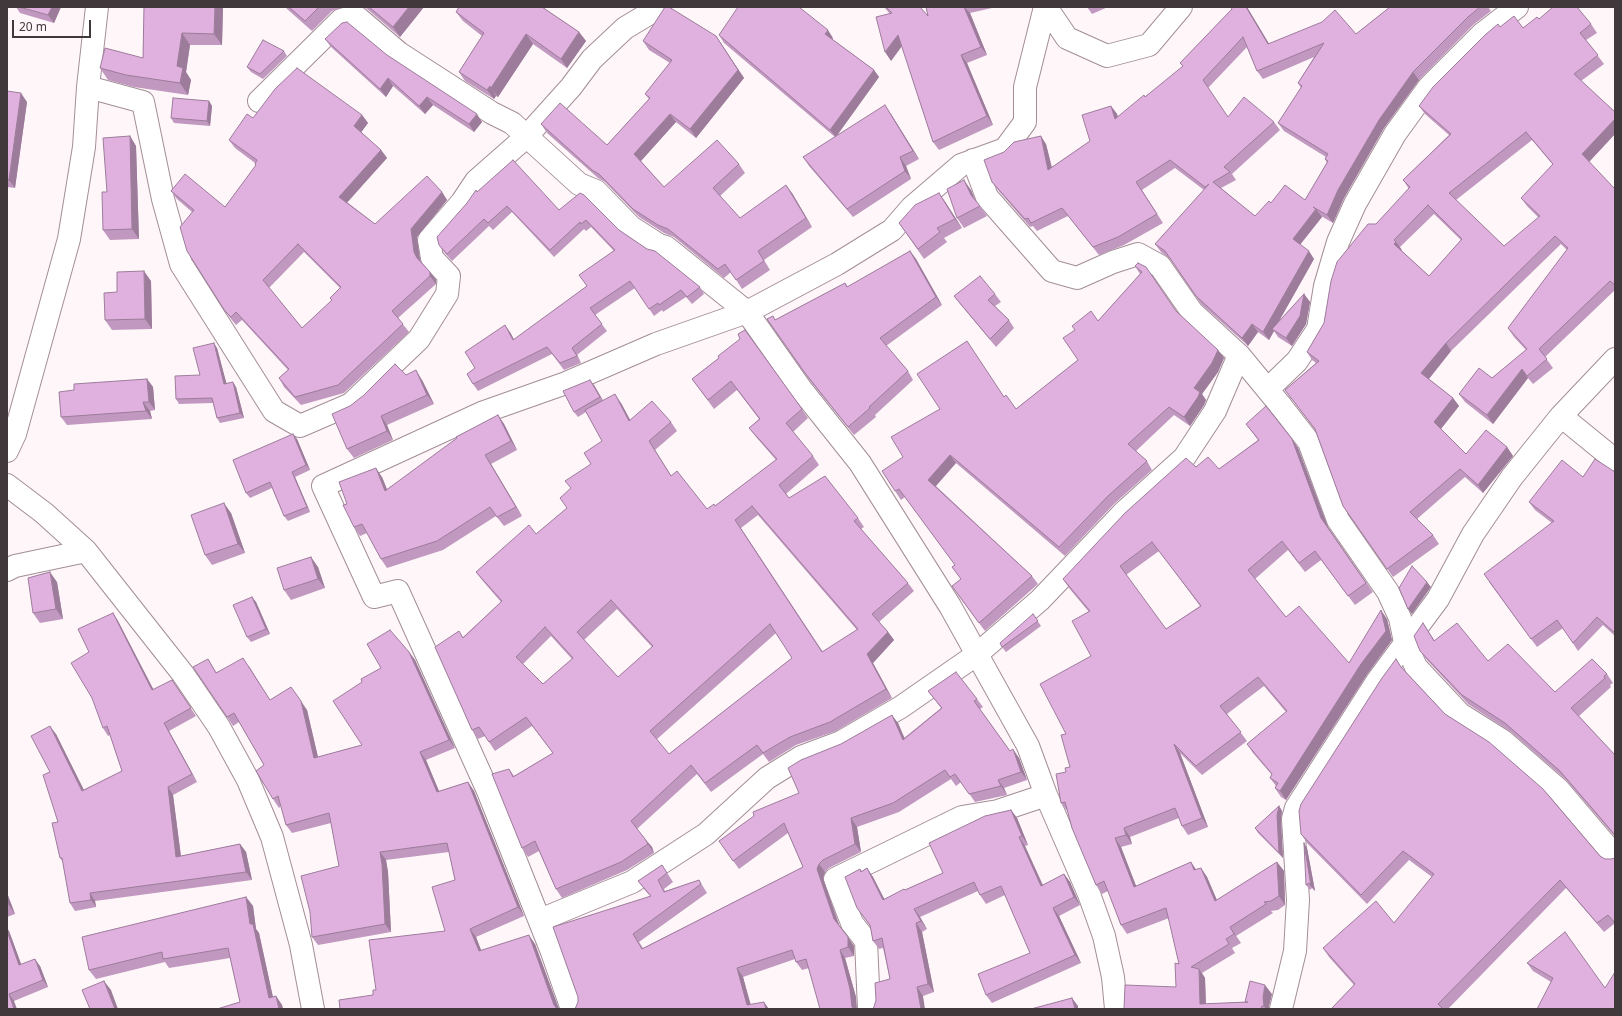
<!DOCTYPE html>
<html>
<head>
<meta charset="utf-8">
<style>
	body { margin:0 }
	#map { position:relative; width:1622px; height:1016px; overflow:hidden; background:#fff6fa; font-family:"Noto Sans",sans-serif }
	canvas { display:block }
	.frame { position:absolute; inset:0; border:8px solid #41383c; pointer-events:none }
	.scale { position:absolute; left:12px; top:20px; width:79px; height:18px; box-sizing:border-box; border:2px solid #41383c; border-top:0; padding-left:5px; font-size:12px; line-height:14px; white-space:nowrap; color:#41383c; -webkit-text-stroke:3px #fff6fa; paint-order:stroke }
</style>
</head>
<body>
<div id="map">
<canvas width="1622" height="1016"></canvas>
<div class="frame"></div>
<div class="scale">20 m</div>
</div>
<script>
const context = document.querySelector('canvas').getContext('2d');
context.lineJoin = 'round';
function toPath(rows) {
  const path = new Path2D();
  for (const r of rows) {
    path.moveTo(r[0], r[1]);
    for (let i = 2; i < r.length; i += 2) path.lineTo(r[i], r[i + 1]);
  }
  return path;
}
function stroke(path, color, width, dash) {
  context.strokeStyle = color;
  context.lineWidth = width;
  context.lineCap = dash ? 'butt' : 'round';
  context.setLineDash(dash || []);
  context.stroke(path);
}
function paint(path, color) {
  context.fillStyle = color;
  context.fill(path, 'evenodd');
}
const pedestrian = toPath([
	[1281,406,1309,442,1338,520,1388,592,1400,618,1405,642]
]);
const minor = toPath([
	[1046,7,1067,38,1107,56,1149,45,1181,7],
	[88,87,143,102,163,199,181,264,274,411,300,426,351,404,419,339,447,294,449,276,432,258,429,240,462,202,476,181,526,137,571,87,592,59,625,28,660,7],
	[259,101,341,20,351,17,358,18,399,53,492,113,512,123,579,184,596,191,631,227,659,245,666,247,747,312,801,389,860,463,950,606,1028,746,1046,795,1089,894,1104,936,1113,977,1116,1009],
	[973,160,987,197,1052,271,1077,278,1113,262,1138,254,1160,266,1192,312,1239,355,1281,406],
	[1268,389,1297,361,1318,329,1325,286,1338,242,1355,204,1395,134,1429,87,1482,34,1517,7],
	[1561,416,1615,460],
	[7,451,15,434,69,239,84,147,88,87,97,7],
	[7,485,44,513,86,551,183,674,219,727,248,780,272,837,301,945,313,1009],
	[7,570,15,566,86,551],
	[1405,642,1416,667,1460,714,1503,741,1558,789,1615,856],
	[540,920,632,882,706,834,767,778,801,757,841,742,901,707,976,655,1040,600,1123,513,1184,458,1215,411,1239,355],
	[572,1009,552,952,488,791,398,591,374,597,323,486,484,412,566,383,656,344,747,312,837,264,892,230,912,207,961,165,1005,149,1025,122,1025,87,1045,7],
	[869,1009,866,941,852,923,835,879,962,817,998,811,1046,795],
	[1281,1009,1295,951,1298,900,1293,819,1296,808,1378,680,1438,599,1473,534,1512,477,1561,416,1615,359]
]);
const wall = toPath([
	[16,7,61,7,54,23,20,13],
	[144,7,223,7,222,45,190,45,186,72,191,80,188,95,134,87,108,80,100,68,143,58],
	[286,7,345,7,332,11,312,31,287,9],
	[361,7,424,7,400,37,366,8],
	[459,7,544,7,545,9,579,32,586,41,567,68,533,44,498,97,496,96,494,99,465,81,459,72,482,36,463,21,456,12],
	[884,7,920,7,928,16,926,7,992,7,992,8,970,13,987,55,967,63,993,125,939,150,933,142,902,46,891,61,890,14],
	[1087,7,1108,7,1092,14],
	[1231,7,1247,7,1269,44,1356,34,1390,7,1488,7,1491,11,1473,25,1419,80,1384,128,1344,198,1333,223,1321,216,1322,217,1300,245,1314,259,1279,321,1304,294,1310,302,1306,324,1292,346,1278,337,1274,331,1269,340,1258,332,1248,346,1245,343,1201,304,1170,259,1161,252,1155,244,1204,190,1175,168,1142,190,1163,223,1124,245,1099,255,1068,216,1037,231,1033,226,1030,227,998,190,992,182,1004,152,1046,144,1052,167,1090,141,1111,106,1117,114,1118,117,1145,97,1183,67,1180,63,1232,9],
	[1247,47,1257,71,1263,79,1314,57,1298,83,1301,88,1278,123,1284,131,1326,157,1325,159,1327,163,1305,200,1271,203,1255,216,1221,188,1236,180,1232,174,1280,130,1274,122,1228,117,1208,88],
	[1539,19,1591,24,1597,33,1586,40,1604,64,1581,81,1615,112,1615,134,1589,162,1614,188,1615,188,1615,290,1545,357,1553,368,1533,384,1528,378,1493,424,1465,402,1459,394,1492,378,1526,350,1514,337,1508,328,1567,250,1561,244,1451,351,1429,379,1453,398,1459,406,1441,429,1466,454,1507,447,1513,456,1483,493,1465,477,1417,519,1433,535,1439,544,1393,577,1343,506,1315,430,1285,390,1316,363,1312,360,1307,352,1324,323,1376,224,1409,189,1403,180,1449,135,1425,114,1419,106,1500,27,1523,28],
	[1532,140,1553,165,1521,198,1527,206,1539,218,1504,246,1456,200],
	[1434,214,1461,240,1429,276,1401,250,1400,247],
	[719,35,833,38,832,39,874,70,879,77,836,136,891,114,919,159,906,166,911,179,853,217,809,166,803,157,835,137,724,43],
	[716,36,744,78,696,138,676,122,641,161,664,187,739,164,745,173,720,196,740,218,792,193,812,227,764,260,770,270,742,289,731,272,724,278,674,237,664,233,639,217,605,182,598,178,547,133,541,124,607,145,649,99,645,94,670,63,649,50,643,41],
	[325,39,387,55,482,122,474,132,433,105,425,114,393,86,386,97,331,47],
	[284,51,287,56,263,79,251,72,247,67],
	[7,91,27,102,15,188,7,187],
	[209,101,212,106,210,126,174,123,171,118],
	[362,115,368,123,361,132,381,150,387,158,347,202,375,224,442,192,447,200,417,237,420,260,436,280,436,284,398,318,409,332,344,393,301,405,284,387,279,378,288,370,242,320,236,325,231,319,225,311,192,212,177,199,171,191,225,207,256,166,255,164,255,163,235,148,229,140,253,118],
	[304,252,340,288,330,298,332,301,302,328,269,288],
	[130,136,136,146,139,239,110,240,103,230,107,192],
	[971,190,976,201,987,216,964,228,957,218],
	[477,192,559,210,619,230,700,287,704,294,692,304,686,297,663,312,662,310,654,316,635,288,595,315,607,331,577,355,581,363,564,370,552,354,478,391,473,384,475,368,510,332,514,340,587,286,614,251,591,227,586,231,584,229,554,257,512,212,493,230,489,226,452,261,444,252,439,245],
	[939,193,962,228,944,238,947,242,924,259,899,223],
	[910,251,916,259,942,305,886,346,908,371,913,380,875,415,876,417,854,435,811,382,767,319,773,316,775,320,845,283,848,287],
	[1138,263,1176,311,1224,358,1218,372,1202,394,1206,400,1204,405,1190,426,1174,415,1136,451,1147,461,1152,470,1114,504,1065,556,956,463,936,486,1032,576,1038,584,985,631,958,595,961,579,952,567,955,565,905,497,901,500,895,491,1004,396,1016,409,1078,360,1098,321,1140,274,1135,266],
	[151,281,152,329,112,330,105,320,117,292],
	[995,294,1001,302,995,306,1009,320,1014,328,996,347,960,304,954,296],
	[745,330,808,418,793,432,813,456,819,465,786,494,789,498,858,518,864,527,861,529,908,583,914,591,879,622,888,632,894,640,873,663,892,698,836,731,796,745,769,762,763,754,711,792,697,774,637,829,645,839,652,847,654,853,627,870,562,898,556,889,539,851,528,857,522,848,509,769,514,776,553,753,532,726,495,751,485,736,478,739,472,730,463,637,501,602,482,580,476,572,536,534,567,508,571,488,591,464,602,441,586,412,578,417,574,412,594,385,603,401,621,403,630,420,671,422,677,431,655,450,671,476,707,509,715,506,776,460,756,437,749,428,759,419,737,390,714,409,692,379,719,358,740,339],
	[758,515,857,630,823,652,741,528],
	[617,609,652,647,618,677,584,640],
	[776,633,792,658,669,754,656,740],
	[551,636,572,659,543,684,523,664],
	[217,348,226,383,236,387,244,418,220,423,217,418,213,403,179,404,176,399,200,375],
	[406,375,422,380,434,404,387,425,393,440,354,458,347,449,350,406],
	[147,379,153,387,155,410,150,411,152,419,67,425,61,417,74,390],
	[498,415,504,424,517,450,491,464,522,516,504,526,496,516,443,550,387,568,381,559,367,533,360,536,354,527,347,504,382,477,387,489],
	[1246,424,1292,439,1298,448,1328,527,1373,592,1355,605,1321,560,1305,572,1288,550,1255,579,1286,617,1349,663,1387,619,1392,640,1368,673,1286,800,1281,797,1275,788,1276,786,1270,778,1272,775,1253,753,1247,744,1286,712,1264,686,1227,714,1247,741,1202,775,1180,753,1208,827,1188,835,1182,826,1179,818,1130,837,1132,844,1121,847,1136,886,1191,862,1196,870,1201,868,1207,877,1217,900,1277,862,1284,871,1285,905,1278,910,1271,911,1273,913,1236,936,1241,943,1232,948,1235,953,1202,973,1205,978,1206,1004,1246,1002,1245,1002,1272,994,1269,1006,1269,1009,1124,1009,1176,987,1179,964,1169,918,1127,934,1121,925,1108,891,1102,894,1096,885,1068,812,1061,803,1066,772,1070,767,1066,734,1091,656,1089,612,1069,588,1063,579,1196,467,1219,469,1258,440],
	[1159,551,1200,606,1166,629,1126,575],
	[297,439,310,470,295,477,310,512,288,521,284,516,272,488,250,498,246,493],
	[1615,472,1615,636,1603,625,1578,651,1563,628,1537,647,1489,582,1552,523,1535,510,1529,502,1583,477],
	[231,513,245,553,212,565,205,555],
	[318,567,325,588,291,600,284,590],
	[57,582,63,619,40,623,33,613],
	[252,597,256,602,270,634,251,642,247,637],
	[113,613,118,621,153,690,172,680,196,716,169,731,197,782,173,795,181,856,240,844,246,852,252,880,95,901,96,907,75,911,70,903,63,862,60,858,58,822,50,772,56,734,83,790,122,771,110,735,108,736,103,728],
	[1033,614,1041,626,1006,652,1002,647],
	[1423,623,1435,641,1488,661,1555,692,1607,674,1613,683,1610,685,1611,687,1579,716,1615,755,1615,837,1566,780,1511,732,1468,704,1427,660,1420,651],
	[409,652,415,660,455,748,426,760,439,791,468,782,474,791,524,916,476,937,481,951,535,944,559,1009,340,1009,373,995,376,990,445,931,455,880,449,852,386,860,388,872,391,932,318,945,312,937,339,866,331,823,292,833,286,825,281,806,279,808,273,799,264,765,239,722,233,726,227,717,208,659,216,672,249,666,270,700,307,710,318,757,362,745],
	[1403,668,1404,670,1445,714,1600,856,1605,859,1611,859,1615,858,1615,925,1614,924,1604,932,1566,888,1448,1009,1331,1009,1354,985,1329,957,1323,948,1394,923,1432,877,1409,860,1367,904,1307,843,1301,834],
	[928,691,977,699,983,707,980,709,1010,751,1019,758,1027,780,1004,788,1007,795,975,802,961,782,956,786,951,779,899,812,857,827,861,852,829,868,825,872,823,878,840,927,854,946,854,956,845,958,856,997,809,968,802,970,796,962,795,959,743,977,750,1004,576,1008,650,896,644,889,638,881,662,865,673,882,664,889,665,891,699,880,707,893,639,942,643,948,803,867,788,833,739,869,719,841,799,793,898,723,904,738,941,708],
	[1279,806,1282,811,1281,820,1283,858,1258,833,1255,828],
	[1011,810,1017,818,1028,845,1025,846,1043,885,1064,874,1070,882,1080,905,1059,916,1081,963,992,1003,986,995,1030,953,1005,895,986,904,980,895,978,891,920,917,927,929,922,932,934,992,923,996,874,1007,890,979,883,948,879,949,873,941,870,926,857,908,860,869,862,871,867,868,873,877,884,899,943,873],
	[1307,848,1315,891,1312,888,1310,890,1306,885],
	[7,893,15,914,7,917],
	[246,897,253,906,256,929,259,933,273,997,276,996,282,1005,283,1009,217,1009,240,1002,230,958,169,968,165,962,96,979,89,970],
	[9,931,21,964,40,966,48,987,14,1001,7,1009],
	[1527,963,1605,988,1615,1009,1551,982,1533,971]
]);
const shadedWall = toPath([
	[52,7,61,7,54,23,48,15],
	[215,7,223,7,222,45,214,34],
	[409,7,424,7,400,37,393,27],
	[964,7,970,13,987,55,981,47],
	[1246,7,1247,7,1274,52,1268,44],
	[828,30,833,38,830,41,825,34],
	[579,32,586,41,567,68,561,59],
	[182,33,190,45,186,72,191,80,188,95,180,83,177,66],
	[526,34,533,44,498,97,491,88],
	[898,35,904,43,891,61,885,52],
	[716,36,744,78,696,138,690,129],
	[961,55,967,63,993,125,987,116],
	[874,70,879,77,836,137,830,130],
	[1413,72,1419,80,1384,128,1344,198,1333,223,1327,215,1338,190,1379,120],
	[388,78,393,86,386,97,380,89],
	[490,86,496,96,494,99,487,90],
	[21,93,27,102,15,188,9,180],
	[427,97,433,105,425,114,419,106],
	[209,101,212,106,210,126,207,121],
	[885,105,891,114,919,159,913,151],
	[1111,106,1117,114,1121,127,1115,119],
	[477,114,482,122,474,132,469,124],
	[670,114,676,122,640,162,634,154],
	[362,115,368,123,360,134,354,126],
	[1615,119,1615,134,1588,163,1582,154],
	[130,136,136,146,139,239,132,229],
	[1041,136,1046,144,1054,178,1048,170],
	[381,150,387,158,345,205,339,197],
	[900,157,906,166,911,179,905,171],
	[964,180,971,190,977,205,971,195],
	[786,185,792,193,812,227,806,218],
	[442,192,447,200,417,237,420,260,423,267,417,258,414,252,411,229],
	[939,193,946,203,962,228,955,219],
	[1316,209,1322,217,1298,247,1293,239],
	[1396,242,1402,250,1400,252,1394,244],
	[910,251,916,259,942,305,936,297],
	[1309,251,1314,259,1274,330,1272,329,1274,331,1269,340,1263,332],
	[144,271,151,281,152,329,145,319],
	[430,272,436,280,436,284,430,276],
	[1304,294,1310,302,1306,324,1292,346,1286,338],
	[1252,324,1258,332,1248,346,1242,338],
	[505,325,510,332,518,347,513,340],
	[214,343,217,348,228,389,224,384],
	[1446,343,1451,351,1427,381,1421,373],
	[572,348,577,355,581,363,577,356],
	[1218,350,1224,358,1218,372,1202,394,1206,400,1204,405,1190,426,1184,417,1194,388],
	[1522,369,1528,378,1493,424,1487,415],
	[416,370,422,380,434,404,427,395],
	[147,379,153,387,155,410,149,402],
	[590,380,594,385,604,402,600,397],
	[233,382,236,387,244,418,240,413],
	[615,394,621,403,635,429,629,421],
	[1453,398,1459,406,1440,430,1434,422],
	[143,402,150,411,152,419,146,411],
	[498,415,504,424,517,450,511,441],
	[381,416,387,425,393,440,387,431],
	[293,434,297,439,310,470,306,465],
	[1292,439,1298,448,1328,527,1373,592,1321,518],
	[649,441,655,450,677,485,671,476],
	[1507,447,1513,456,1483,493,1478,485],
	[485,455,491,464,522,516,516,507],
	[950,455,956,463,934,488,928,480],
	[376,468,382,477,391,500,385,491],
	[292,472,295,477,310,512,307,507],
	[224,503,231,513,245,553,238,544],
	[311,557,318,567,325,588,318,579],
	[50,572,57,582,63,619,56,609],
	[1427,582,1431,587,1412,614,1408,609],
	[252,597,256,602,270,634,266,629],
	[1381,610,1387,619,1392,640,1368,673,1286,800,1280,791],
	[113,613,118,621,158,698,152,690],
	[888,632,894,640,873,663,892,698,886,689,867,654],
	[409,652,415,660,455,748,449,740],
	[301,701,307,710,320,766,314,758],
	[892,715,898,723,909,748,903,740],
	[164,723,169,731,197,782,192,774],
	[50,726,56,734,88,798,82,791],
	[1174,744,1180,753,1208,827,1202,818],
	[1013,749,1019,758,1027,780,1021,772],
	[420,752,426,760,443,801,437,792],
	[998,780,1004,788,1007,795,1001,786],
	[468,782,474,791,524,916,518,907],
	[168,787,173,795,182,865,176,857],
	[1279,806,1282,811,1281,820,1283,858,1279,853,1277,815],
	[1011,810,1017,818,1028,845,1022,836],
	[851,818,857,827,861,852,855,844],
	[1124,828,1130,837,1132,844,1126,835],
	[1019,837,1025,846,1047,895,1041,886],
	[1115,838,1121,847,1140,896,1134,887],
	[645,839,652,847,654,853,648,844],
	[1304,843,1307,848,1315,891,1311,886],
	[240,844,246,852,252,880,246,872],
	[380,852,386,860,388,872,391,932,385,924],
	[1191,862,1197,871,1194,870],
	[1277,862,1284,871,1285,905,1279,896],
	[819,864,825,872,823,878,840,928,834,919,817,869],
	[867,868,873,877,889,908,883,900],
	[1201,868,1207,877,1221,910,1215,901],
	[1064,874,1070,882,1080,905,1074,897],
	[7,893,15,914,8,904,7,902],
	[90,893,95,901,96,907,91,900],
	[246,897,253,906,256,929,259,933,275,1007,269,998,250,924],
	[1053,908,1059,916,1081,963,1075,955],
	[914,909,920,917,927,929,921,921],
	[916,923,922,932,934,992,928,984],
	[1230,927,1236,936,1241,943,1234,934],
	[7,928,9,931,24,972,19,965,7,931],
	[470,929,476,937,485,960,479,951],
	[529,935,535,944,559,1009,557,1009,554,1005],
	[848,937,854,946,854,956,848,947],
	[840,950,845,958,856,997,857,1009,854,1009,852,1007],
	[35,959,40,966,48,987,43,980],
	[737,968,743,977,752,1009,747,1005],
	[1199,969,1205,978,1206,1009,1200,1004],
	[104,981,111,990,118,1009,115,1009],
	[1265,985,1272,994,1269,1006,1269,1009,1266,1009,1264,1006,1263,997],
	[917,987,923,996,925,1009,921,1009],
	[9,994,14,1001,17,1009,14,1009],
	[276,996,282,1005,283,1009,279,1009],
	[1072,998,1078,1006,1078,1009,1075,1009],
	[764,1002,769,1009,766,1009]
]);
const building = toPath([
	[19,7,52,7,48,15,19,7],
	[144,7,215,7,214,34,182,33,177,66,183,68,180,83,126,75,100,68,105,48,143,58,144,7],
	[289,7,319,7,305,21,289,7],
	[369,7,409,7,393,27,369,7],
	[459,7,542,7,579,32,561,59,526,34,491,88,490,86,487,90,459,72,484,33,456,12,459,7],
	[665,7,669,7,716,36,738,70,690,129,670,114,634,154,664,187,717,140,739,164,713,188,740,218,786,185,806,218,758,251,764,261,736,280,725,264,718,269,668,229,658,225,633,209,599,174,592,170,541,124,560,103,607,145,650,98,645,94,672,60,643,41,665,7],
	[738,7,799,7,828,30,825,34,874,70,830,130,719,35,738,7],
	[886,7,920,7,928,16,926,7,964,7,981,47,961,55,987,116,933,142,898,35,885,52,876,17,892,13,886,7],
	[1231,7,1246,7,1268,44,1322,22,1335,10,1356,34,1390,7,1480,7,1468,17,1413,72,1379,120,1338,190,1327,215,1313,207,1316,209,1293,239,1309,251,1263,332,1252,324,1242,338,1196,296,1165,251,1155,244,1209,184,1205,187,1170,160,1136,182,1157,214,1118,237,1093,247,1062,208,1031,223,1028,218,1025,219,992,182,984,160,1004,152,1014,142,1041,136,1048,170,1090,141,1082,115,1111,106,1115,119,1144,95,1145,97,1183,66,1180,63,1232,9,1231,7],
	[1243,37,1257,71,1324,43,1298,83,1302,86,1278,123,1328,154,1325,159,1328,161,1305,200,1285,185,1271,203,1269,201,1255,216,1213,182,1230,172,1224,167,1274,122,1244,97,1228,117,1203,80,1243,37],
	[1553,7,1577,7,1591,24,1580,33,1598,55,1574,74,1615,112,1615,119,1582,154,1614,188,1615,188,1615,285,1610,281,1539,349,1547,359,1527,376,1522,369,1487,415,1459,394,1479,368,1492,378,1527,349,1508,328,1568,248,1555,236,1446,343,1421,373,1453,398,1434,422,1466,454,1486,430,1507,447,1478,485,1460,469,1410,512,1433,535,1387,569,1343,506,1315,429,1285,390,1319,361,1307,352,1324,323,1331,281,1337,262,1368,224,1376,224,1410,187,1403,180,1451,134,1419,106,1433,87,1485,35,1498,24,1500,27,1514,16,1523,28,1537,17,1539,19,1553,7],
	[1526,132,1553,164,1521,198,1540,216,1504,246,1449,193,1526,132],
	[1428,205,1462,239,1429,276,1394,244,1396,242,1394,240,1428,205],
	[347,22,387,55,477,114,469,124,427,97,419,106,388,78,380,89,325,39,342,23,347,22],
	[263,40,284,51,260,74,247,67,263,40],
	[297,68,362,115,354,126,381,150,339,197,375,224,427,176,442,192,411,229,414,252,417,258,430,272,430,276,392,311,403,324,338,385,295,397,279,378,289,369,236,312,231,317,225,311,187,251,180,227,194,210,171,191,185,174,225,207,256,165,255,164,257,160,229,140,247,114,253,118,275,89,297,68],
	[298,244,341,287,330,298,332,300,302,328,263,280,298,244],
	[7,91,21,93,9,180,7,179,7,91],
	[173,98,209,101,207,121,171,118,173,98],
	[885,105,913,151,900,157,905,171,847,209,803,157,885,105],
	[130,136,132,229,103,230,102,192,107,192,103,138,130,136],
	[513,160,559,210,580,193,584,195,619,230,647,249,655,251,700,287,687,297,681,290,659,305,658,303,649,309,630,281,590,308,602,324,572,348,577,356,560,363,547,347,473,384,467,374,475,368,465,352,505,325,513,340,587,286,579,275,615,250,586,220,581,224,580,222,550,250,507,206,488,223,484,219,447,254,439,245,437,237,467,203,476,190,477,192,513,160],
	[964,180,971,195,980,206,957,218,947,189,964,180],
	[939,193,955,219,937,228,940,232,918,249,899,223,915,205,939,193],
	[910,251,936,297,880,338,908,371,869,407,870,408,848,427,805,373,767,319,773,316,775,320,845,283,847,287,910,251],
	[1138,263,1146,267,1176,311,1218,350,1212,363,1194,388,1200,392,1198,397,1184,417,1169,407,1128,444,1147,461,1108,496,1059,547,950,455,928,480,1032,576,979,623,952,586,961,579,952,567,955,565,899,489,895,491,882,471,903,457,891,437,940,409,917,374,967,341,1004,397,1006,395,1016,409,1078,360,1063,338,1075,330,1072,326,1091,311,1098,321,1142,272,1135,266,1138,263],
	[144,271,145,319,105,320,104,293,117,292,117,272,144,271],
	[980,276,995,294,988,300,1009,320,990,339,954,296,980,276],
	[1304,294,1300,316,1286,338,1272,329,1304,294],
	[745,330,802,409,786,423,813,456,779,485,789,498,825,476,858,518,854,521,908,583,872,614,888,632,867,654,886,689,830,722,790,737,763,753,757,745,705,783,691,765,631,821,645,839,648,844,621,862,556,889,535,841,522,848,492,774,509,769,513,777,553,753,526,717,489,742,479,727,472,730,435,647,459,631,463,638,502,601,476,572,529,525,536,534,567,508,560,498,571,488,565,481,591,464,584,453,602,441,585,410,615,394,629,421,652,401,671,422,649,441,671,476,677,471,707,509,714,504,715,506,777,459,749,428,760,419,731,381,708,400,692,379,719,358,718,356,740,339,738,334,745,330],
	[752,506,858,629,822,652,735,520,752,506],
	[611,600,653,646,618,677,577,632,611,600],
	[770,624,792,658,669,754,650,731,770,624],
	[545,627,573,658,543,684,516,657,545,627],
	[214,343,224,384,233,382,240,413,217,418,212,398,176,399,175,376,200,375,193,348,214,343],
	[395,364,406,375,416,370,427,395,381,416,387,431,347,449,332,414,350,406,364,395,395,364],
	[147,379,149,402,143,402,146,411,61,417,59,392,74,390,74,384,147,379],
	[590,380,600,397,574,412,563,391,590,380],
	[1266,406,1292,439,1321,518,1366,583,1348,596,1315,551,1299,563,1282,541,1248,570,1286,617,1299,606,1349,663,1381,610,1386,631,1361,664,1280,791,1275,788,1278,783,1270,778,1272,774,1247,744,1287,711,1258,677,1220,706,1241,732,1196,766,1174,744,1202,818,1182,826,1175,808,1124,828,1126,835,1115,838,1134,887,1191,862,1194,870,1201,868,1215,901,1277,862,1279,896,1271,901,1264,902,1266,904,1230,927,1234,934,1226,939,1229,944,1191,967,1199,969,1200,1004,1248,1002,1245,1002,1250,981,1265,985,1263,997,1264,1006,1262,1006,1261,1009,1124,1009,1125,985,1176,987,1175,963,1179,964,1166,908,1121,925,1104,881,1096,885,1072,828,1065,802,1061,803,1056,774,1066,772,1065,768,1070,767,1061,735,1066,734,1040,684,1091,656,1072,621,1090,611,1063,579,1125,513,1186,458,1196,467,1208,457,1219,469,1259,440,1246,424,1266,406],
	[1152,542,1201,606,1166,629,1120,566,1152,542],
	[498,415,511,441,485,455,516,507,497,517,490,507,437,541,381,559,362,524,354,527,343,505,347,504,339,482,376,468,385,491,457,438,456,437,498,415],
	[293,434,306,465,292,472,307,507,284,516,270,482,246,493,233,460,293,434],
	[1595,459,1615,472,1615,633,1597,617,1573,643,1557,620,1531,639,1484,574,1554,521,1529,502,1562,460,1583,477,1595,459],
	[224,503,238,544,205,555,191,515,224,503],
	[311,557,318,579,284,590,277,568,311,557],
	[1412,566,1427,582,1408,609,1399,588,1412,566],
	[50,572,56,609,33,613,28,578,50,572],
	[252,597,266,629,247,637,233,605,252,597],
	[113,613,152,690,172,680,191,708,164,723,192,774,168,787,176,857,240,844,246,872,90,893,91,900,70,903,62,858,60,858,52,823,58,822,43,775,50,772,31,736,50,726,82,791,122,771,107,726,103,728,92,698,71,663,89,652,78,629,113,613],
	[1033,614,1038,621,1002,647,1000,643,1033,614],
	[1423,623,1434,641,1457,623,1488,661,1508,644,1555,692,1592,659,1607,674,1604,676,1605,678,1571,708,1615,755,1615,835,1560,771,1505,723,1462,695,1420,651,1414,636,1423,623],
	[390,630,409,652,449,740,420,752,437,792,468,782,518,907,470,929,479,951,529,935,554,1005,557,1009,340,1009,339,1000,373,995,373,990,376,990,369,940,445,931,432,887,455,880,447,843,380,852,382,864,385,924,312,937,310,912,301,876,339,866,329,813,286,825,278,796,273,799,256,771,264,765,234,713,227,717,193,667,208,659,216,673,243,658,270,700,291,687,301,701,314,758,362,745,333,701,362,682,361,679,381,668,367,644,390,630],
	[1396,659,1401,667,1445,714,1489,742,1543,789,1600,856,1605,859,1611,859,1615,858,1615,923,1608,915,1597,923,1560,880,1438,1004,1443,1009,1331,1009,1355,984,1323,948,1376,901,1394,923,1434,874,1403,851,1361,895,1301,834,1299,811,1301,804,1382,678,1396,659],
	[956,672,977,699,974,701,1010,751,1013,749,1021,772,998,780,1001,786,969,794,955,774,950,777,945,770,893,803,851,818,855,844,823,860,819,864,817,869,834,919,848,937,848,947,840,950,850,989,852,1007,855,1009,820,1009,806,959,796,962,792,950,737,968,747,1005,764,1002,766,1009,575,1009,578,1002,578,997,553,927,651,896,638,881,662,865,667,873,658,880,664,892,699,880,701,884,633,934,642,949,803,867,784,823,733,861,719,841,754,816,753,812,799,793,788,768,801,760,841,744,892,715,903,740,942,708,928,691,956,672],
	[1279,806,1277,815,1279,853,1255,828,1279,806],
	[1011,810,1022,836,1019,837,1041,886,1064,874,1074,897,1053,908,1075,955,986,995,978,974,1030,953,1001,886,980,895,974,882,914,909,921,921,916,923,928,984,917,987,921,1009,872,1009,874,1007,876,1000,875,983,890,979,882,938,873,941,870,925,857,908,845,877,860,869,861,872,867,868,883,900,904,889,905,890,943,873,929,843,985,816,1011,810],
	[1304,843,1311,886,1309,883,1306,885,1304,843],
	[246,897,250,924,253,924,269,998,276,996,279,1009,217,1009,240,1002,228,948,163,959,162,952,89,970,82,937,246,897],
	[7,931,19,965,35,959,43,980,9,994,14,1009,7,1009,7,931],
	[1565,932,1605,988,1615,972,1615,1009,1537,1009,1553,978,1527,963,1565,932],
	[104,981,115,1009,90,1009,82,990,104,981],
	[1072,998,1075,1009,1031,1009,1072,998]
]);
stroke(pedestrian, '#a38e97', 24);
stroke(minor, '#a38e97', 24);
stroke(pedestrian, '#fff', 22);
stroke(minor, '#fff', 22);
paint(wall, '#c198bf');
paint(shadedWall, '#9d7c9b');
paint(building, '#e0b1de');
stroke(building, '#9d7c9b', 1);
</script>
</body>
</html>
